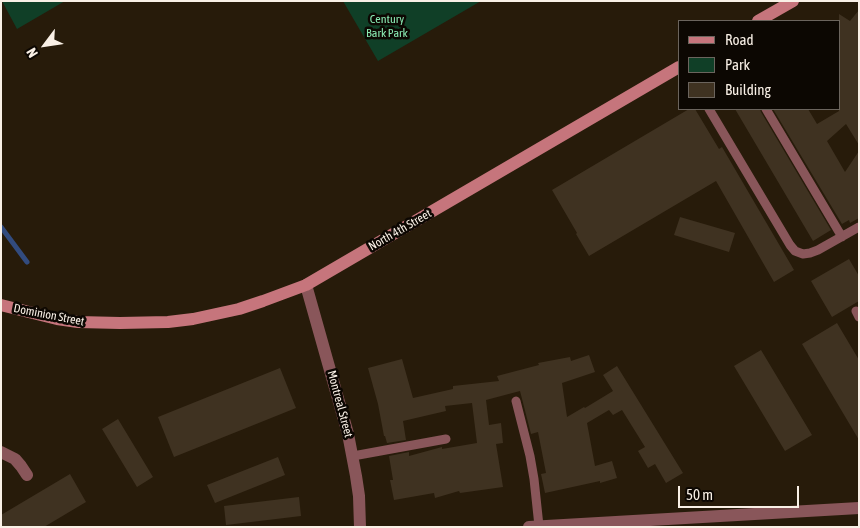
<!DOCTYPE html>
<html>
<head>
<meta charset="utf-8">
<style>
	body { margin:0 }
	#map { position:relative; width:860px; height:528px; overflow:hidden; background:#271b0a; font-family:"Asap Condensed",sans-serif }
	canvas { display:block }
	.frame { position:absolute; inset:0; border:2px solid #f9f0e6; pointer-events:none }
	.legend { position:absolute; left:678px; top:20px; width:162px; height:90px; box-sizing:border-box; background:#0c0702; border:1px solid #6b645d; margin:0; padding:6px 9px; list-style:none; font-size:15px; color:#f9f0e6 }
	.legend li { display:flex; align-items:center; gap:10px; height:25px }
	.legend b { width:25px; border:1px solid #6b645d }
	.north { position:absolute; left:20px; top:20px; width:50px; height:50px; -webkit-text-stroke:4px #0c0702; paint-order:stroke; rotate:239deg; font-size:14px; font-weight:700; line-height:20px; text-align:center; color:#f9f0e6 }
	.north::after { content:''; display:block; margin:auto; width:18px; height:22px; background:#f9f0e6; clip-path:polygon(50% 0,100% 100%,50% 72%,0 100%) }
	.scale { position:absolute; left:678px; top:486px; width:121px; height:22px; box-sizing:border-box; border:2px solid #f9f0e6; border-top:0; padding-left:6px; font-size:15px; line-height:18px; white-space:nowrap; color:#f9f0e6; -webkit-text-stroke:4px #0c0702; paint-order:stroke }
</style>
</head>
<body>
<div id="map">
<canvas width="860" height="528"></canvas>
<div class="frame"></div>
<ul class="legend">
<li><b style="height:6px;background:#c6757c"></b>Road</li>
<li><b style="height:14px;background:#103f27"></b>Park</li>
<li><b style="height:14px;background:#3f3221"></b>Building</li>
</ul>
<div class="north">N</div>
<div class="scale">50 m</div>
</div>
<script>
const context = document.querySelector('canvas').getContext('2d');
context.lineJoin = 'round';
function paint(path, color) {
  context.fillStyle = color;
  context.fill(path, 'evenodd');
}
function toPath(rows) {
  const path = new Path2D();
  for (const r of rows) {
    path.moveTo(r[0], r[1]);
    for (let i = 2; i < r.length; i += 2) path.lineTo(r[i], r[i + 1]);
  }
  return path;
}
function stroke(path, color, width, dash) {
  context.strokeStyle = color;
  context.lineWidth = width;
  context.lineCap = dash ? 'butt' : 'round';
  context.setLineDash(dash || []);
  context.stroke(path);
}
function drawText(font, color, halo, rows, align = 'center') {
  context.font = font + ' "Asap Condensed",sans-serif';
  context.lineWidth = 5;
  context.setLineDash([]);
  context.textBaseline = 'middle';
  context.strokeStyle = halo;
  context.fillStyle = color;
  for (const [text, x, y, turn = 0] of rows) {
    context.save();
    context.translate(x, y);
    context.rotate((+turn || 0) * Math.PI / 180);
    context.textAlign = isNaN(turn) ? turn : align;
    if (halo) context.strokeText(text, 0, 0);
    context.fillText(text, 0, 0);
    context.restore();
  }
}
const green = toPath([
	[2,1,65,1,17,29],
	[343,1,481,1,378,61]
]);
const stream = toPath([
	[1,227,27,262]
]);
const building = toPath([
	[859,10,859,145,846,124,827,141,845,172,859,151,859,218,850,223,849,220,842,224,773,109,808,109,817,124,839,111,839,14,850,21],
	[689,109,695,109,719,149,722,147,794,270,774,282,716,181,589,256,576,234,577,233,552,190],
	[735,109,760,109,761,112,831,230,813,241],
	[680,217,735,233,729,252,674,235],
	[849,259,859,276,859,301,832,317,811,281],
	[837,323,859,360,859,440,802,344],
	[761,350,812,435,785,451,734,366],
	[589,355,595,372,562,383,567,417,584,407,585,408,613,391,603,375,617,366,683,473,666,483,655,464,648,468,638,451,645,447,622,410,613,415,609,410,587,423,595,466,612,461,617,478,600,483,600,481,545,493,541,474,546,473,538,432,531,434,520,391,486,400,489,425,501,423,503,443,496,444,503,487,460,493,459,491,435,498,434,493,394,500,390,480,393,480,389,456,409,452,409,456,442,447,442,449,477,443,472,403,445,406,446,411,403,421,406,440,387,443,385,436,384,436,378,404,368,368,402,359,413,398,453,389,453,386,499,381,497,376,539,365,538,363,570,357,571,361],
	[280,368,296,408,174,457,158,417],
	[118,419,153,477,137,487,102,429],
	[278,457,285,475,215,503,207,485],
	[70,474,86,502,44,527,1,527,1,515],
	[299,497,301,516,226,525,224,506]
]);
const lane = toPath([
	[709,109,790,245,795,251,803,254,810,253,818,250,859,227],
	[766,109,842,237],
	[856,311,859,317],
	[516,401,530,456,534,479,539,526],
	[353,456,446,439]
]);
const street = toPath([
	[306,285,348,434,356,476,359,496,360,527],
	[1,452,15,459,21,466,27,475],
	[529,527,859,508]
]);
const secondary = toPath([
	[758,21,793,1],
	[1,305,57,319,78,322,120,323,168,322,193,319,239,309,263,301,306,285,679,67]
]);
const parkNames = [
	["Century",387,19],
	["Bark Park",387,33]
];
const streetNames = [
	["North 4th Street",400,230,-30],
	["Dominion Street",49,315,11],
	["Montreal Street",340,404,75]
];
paint(green, '#103f27');
stroke(stream, '#324b7e', 5);
paint(building, '#3f3221');
stroke(lane, '#89565a', 9);
stroke(street, '#89565a', 12);
stroke(secondary, '#c6757c', 12);
drawText('12px', '#8aeab3', '#0c0702', parkNames);
drawText('12px', '#f9f0e6', '#0c0702', streetNames);
</script>
</body>
</html>
